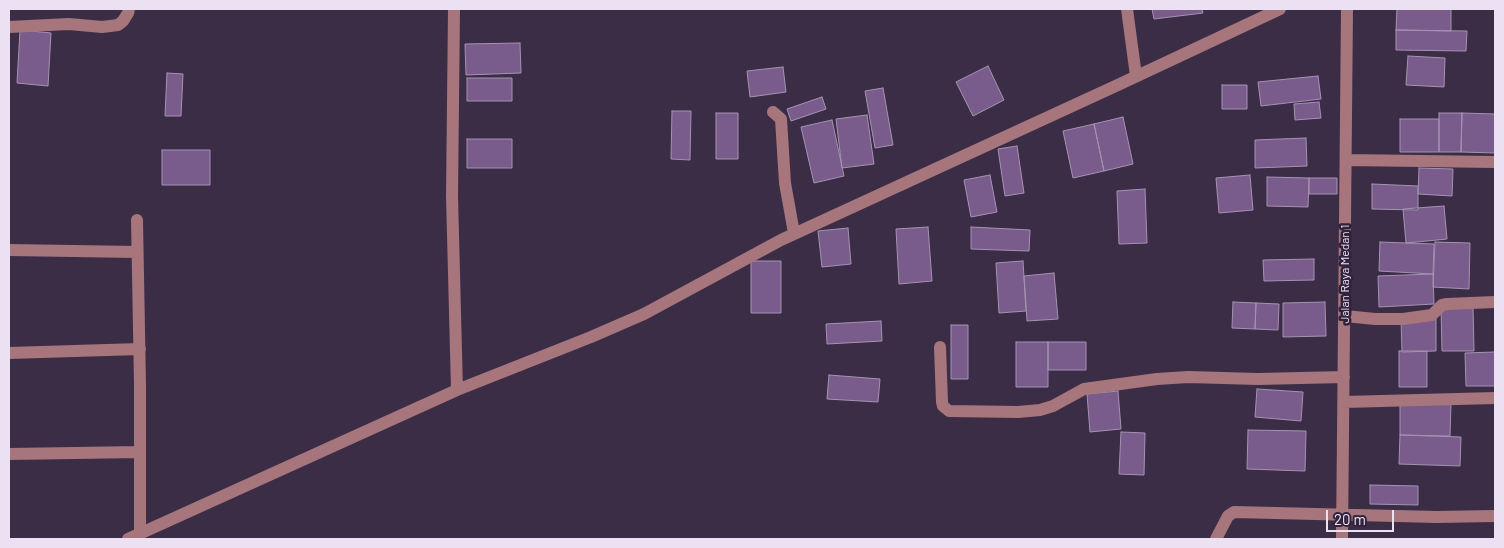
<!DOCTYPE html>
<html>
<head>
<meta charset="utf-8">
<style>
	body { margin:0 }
	#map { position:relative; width:1504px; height:548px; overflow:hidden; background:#3c2d47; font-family:Barlow,sans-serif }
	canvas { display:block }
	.frame { position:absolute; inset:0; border:10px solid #ebe1f2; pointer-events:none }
	.scale { position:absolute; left:1326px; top:510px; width:68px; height:22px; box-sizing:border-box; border:2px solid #ebe1f2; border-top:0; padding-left:6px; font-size:15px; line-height:18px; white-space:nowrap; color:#ebe1f2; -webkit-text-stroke:4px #32233c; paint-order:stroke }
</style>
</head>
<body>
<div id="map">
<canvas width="1504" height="548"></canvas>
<div class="frame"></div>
<div class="scale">20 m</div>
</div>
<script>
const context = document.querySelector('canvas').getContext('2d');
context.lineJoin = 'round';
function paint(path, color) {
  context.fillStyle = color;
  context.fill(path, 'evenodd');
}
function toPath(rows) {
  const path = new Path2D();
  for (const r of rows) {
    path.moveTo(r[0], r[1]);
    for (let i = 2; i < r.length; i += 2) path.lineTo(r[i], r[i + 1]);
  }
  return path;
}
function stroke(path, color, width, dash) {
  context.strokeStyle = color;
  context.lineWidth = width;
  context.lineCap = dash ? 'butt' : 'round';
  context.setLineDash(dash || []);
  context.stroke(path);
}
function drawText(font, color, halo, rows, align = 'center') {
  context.font = font + ' Barlow,sans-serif';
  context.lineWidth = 5;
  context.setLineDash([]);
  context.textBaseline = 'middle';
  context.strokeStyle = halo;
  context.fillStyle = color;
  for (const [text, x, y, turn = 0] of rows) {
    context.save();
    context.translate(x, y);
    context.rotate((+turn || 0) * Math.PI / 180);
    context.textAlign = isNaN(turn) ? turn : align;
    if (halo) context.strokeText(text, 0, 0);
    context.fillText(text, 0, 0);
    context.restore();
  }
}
const building = toPath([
	[1152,9,1202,9,1203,13,1154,19,1152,9],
	[1397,9,1451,9,1451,31,1396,30,1397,9],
	[20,30,51,33,48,86,17,83,20,30],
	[1396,30,1467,31,1466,51,1396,50,1396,30],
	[520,43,521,73,466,75,465,44,520,43],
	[1408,56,1445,58,1444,87,1406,85,1408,56],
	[988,66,1004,100,973,116,956,82,988,66],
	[783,67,786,92,750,97,747,71,783,67],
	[167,73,183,74,181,116,165,116,167,73],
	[1318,76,1321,99,1261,106,1258,82,1318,76],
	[467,78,512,78,512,101,467,101,467,78],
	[1222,85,1247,85,1247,109,1222,109,1222,85],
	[883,88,893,145,875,148,865,91,883,88],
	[822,97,826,109,791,121,787,109,822,97],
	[1319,102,1321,118,1295,120,1294,104,1319,102],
	[672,111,691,111,690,160,671,159,672,111],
	[716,113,738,113,738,159,716,159,716,113],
	[1439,113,1462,113,1461,152,1439,152,1439,113],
	[1462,113,1495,114,1495,153,1461,152,1462,113],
	[867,115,874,164,842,168,836,119,867,115],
	[1123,117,1133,164,1104,171,1094,124,1123,117],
	[1400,119,1439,119,1439,152,1400,152,1400,119],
	[832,120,844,176,814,183,801,127,832,120],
	[1094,124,1104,171,1073,178,1063,131,1094,124],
	[1306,138,1307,166,1255,168,1255,140,1306,138],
	[467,139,512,139,512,168,467,168,467,139],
	[1017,146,1024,193,1005,196,998,149,1017,146],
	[162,150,210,150,210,185,162,185,162,150],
	[1419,168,1453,169,1452,196,1418,194,1419,168],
	[990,175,997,212,971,217,964,180,990,175],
	[1250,175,1253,210,1219,213,1216,178,1250,175],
	[1267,177,1309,178,1308,207,1267,206,1267,177],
	[1309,178,1337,178,1337,194,1309,194,1309,178],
	[1372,184,1418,186,1418,210,1372,209,1372,184],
	[1145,189,1147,243,1119,244,1117,191,1145,189],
	[1444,206,1447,239,1406,243,1403,209,1444,206],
	[928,227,932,281,899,284,896,229,928,227],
	[971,227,1030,230,1029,251,971,249,971,227],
	[848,228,851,264,822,267,818,231,848,228],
	[1380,242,1434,244,1433,274,1379,271,1380,242],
	[1435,242,1470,243,1469,289,1433,287,1435,242],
	[1314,259,1314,280,1264,281,1263,260,1314,259],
	[751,261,781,261,781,313,751,313,751,261],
	[1023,261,1026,311,999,313,996,263,1023,261],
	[1054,273,1058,319,1027,321,1024,276,1054,273],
	[1433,274,1434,304,1379,307,1378,276,1433,274],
	[1233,302,1256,303,1255,329,1232,328,1233,302],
	[1325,302,1326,336,1283,337,1283,303,1325,302],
	[1256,303,1279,304,1278,330,1255,329,1256,303],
	[1473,307,1474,351,1442,351,1441,308,1473,307],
	[1401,319,1436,319,1436,351,1402,352,1401,319],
	[881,321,882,341,827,344,826,324,881,321],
	[951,325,968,325,968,379,951,379,951,325],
	[1016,342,1048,342,1048,387,1016,387,1016,342],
	[1048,342,1086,342,1086,370,1048,370,1048,342],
	[1399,351,1427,351,1427,387,1399,387,1399,351],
	[1495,352,1495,386,1466,386,1465,353,1495,352],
	[829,375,880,379,878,402,827,399,829,375],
	[1257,389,1303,392,1301,421,1255,417,1257,389],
	[1118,391,1121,429,1090,432,1087,394,1118,391],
	[1400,402,1451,403,1450,436,1400,435,1400,402],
	[1248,430,1306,431,1305,471,1247,469,1248,430],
	[1121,432,1145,433,1144,475,1119,474,1121,432],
	[1400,435,1461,437,1460,466,1399,464,1400,435],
	[1370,485,1418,486,1418,505,1370,504,1370,485]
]);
const minor = toPath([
	[454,9,452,196,457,390],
	[1127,9,1136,76],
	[9,27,69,24,102,27,118,25,123,21,128,13,129,9],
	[773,112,781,119,785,183,794,233],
	[1346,160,1495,162],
	[137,220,140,384,140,533],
	[9,250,137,252],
	[1345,316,1375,319,1403,319,1432,315,1442,305,1447,304,1495,302],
	[940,347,942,402,943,406,949,411,1018,412,1040,410,1053,406,1084,389,1157,379,1188,377,1258,379,1344,377],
	[9,353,140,349],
	[1344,402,1495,398],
	[9,454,140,452],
	[128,539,457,390,591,337,644,314,781,240,1120,84,1280,9],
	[1216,539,1228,516,1234,512,1437,517,1495,516],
	[1342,539,1347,9]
]);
const streetNames = [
	["Jalan Raya Medan 1",1345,274,-90]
];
paint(building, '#795c8c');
stroke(building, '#a593b2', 1);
stroke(minor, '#a7757c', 12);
drawText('12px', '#ebe1f2', '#32233c', streetNames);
</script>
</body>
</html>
